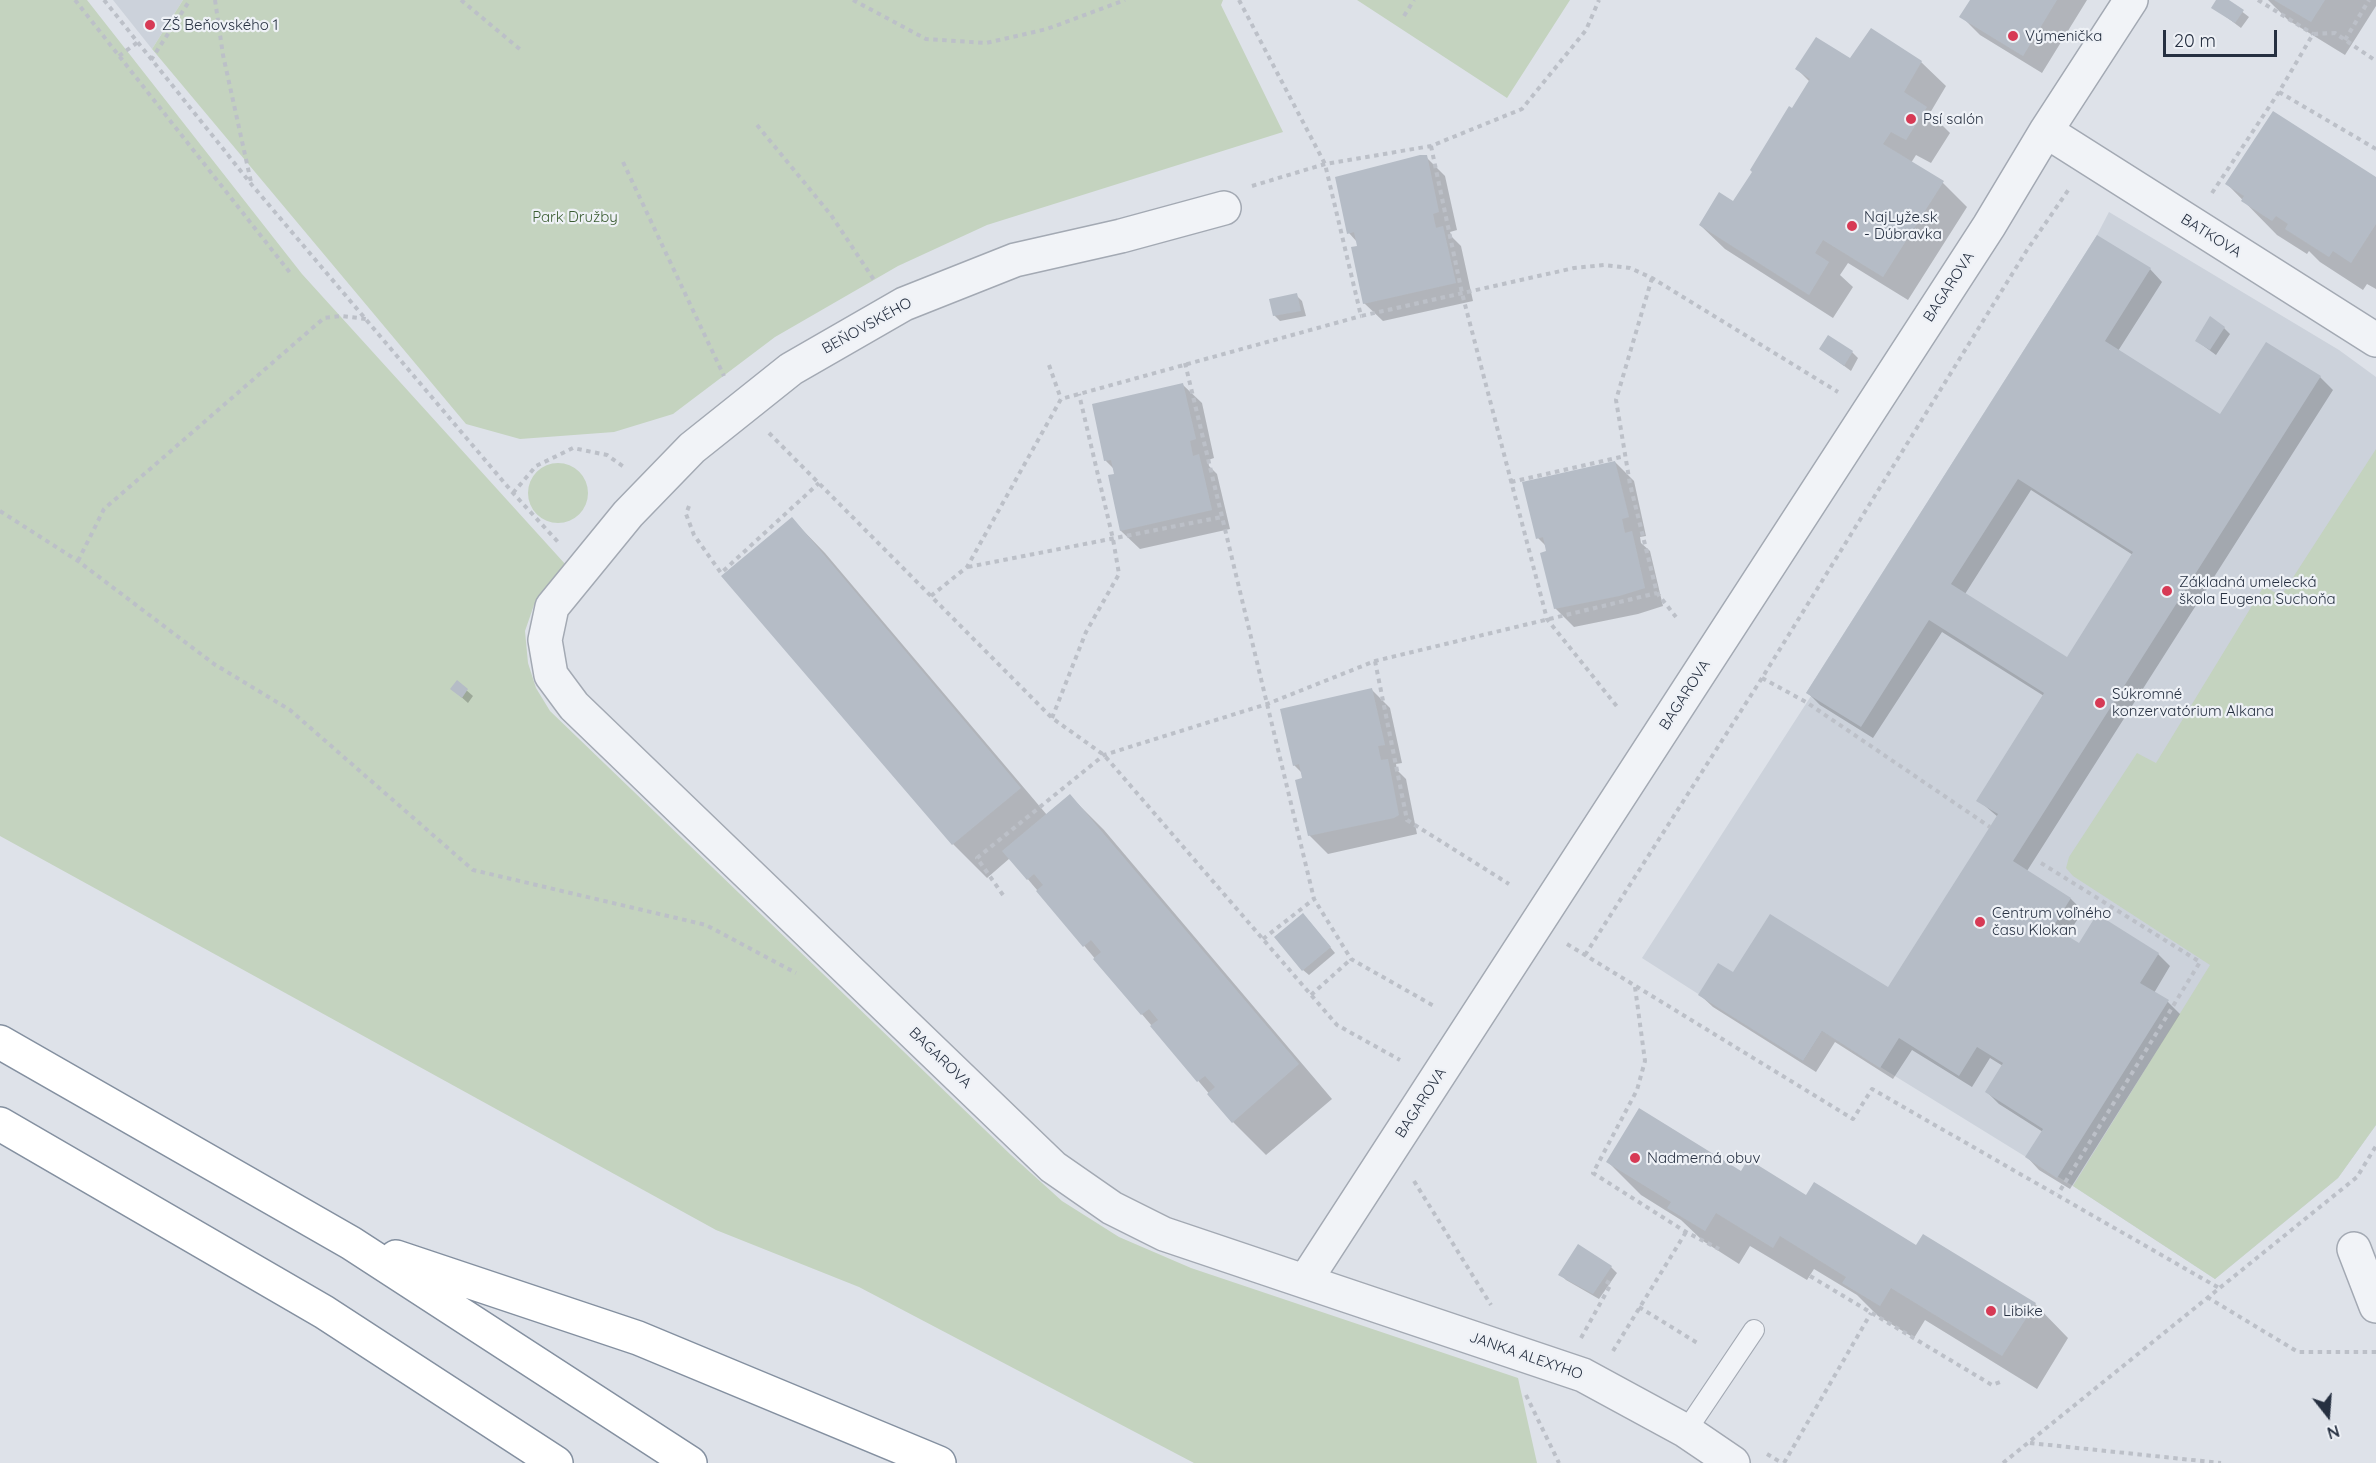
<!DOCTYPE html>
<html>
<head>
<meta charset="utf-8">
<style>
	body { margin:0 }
	#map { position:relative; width:2376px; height:1463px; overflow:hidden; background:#dee2e9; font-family:Quicksand,sans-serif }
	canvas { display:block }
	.north { position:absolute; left:2298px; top:1385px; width:60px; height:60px; -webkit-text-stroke:4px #eef1f6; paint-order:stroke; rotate:163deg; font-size:16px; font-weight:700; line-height:24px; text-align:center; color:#263041 }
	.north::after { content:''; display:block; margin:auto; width:21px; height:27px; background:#263041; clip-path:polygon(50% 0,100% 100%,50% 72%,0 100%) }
	.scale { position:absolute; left:2163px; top:30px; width:114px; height:27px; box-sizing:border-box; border:3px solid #263041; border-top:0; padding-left:8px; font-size:18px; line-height:21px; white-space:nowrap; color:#263041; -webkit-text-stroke:4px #eef1f6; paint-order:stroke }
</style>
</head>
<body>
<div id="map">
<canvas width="2376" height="1463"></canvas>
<div class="north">N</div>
<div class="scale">20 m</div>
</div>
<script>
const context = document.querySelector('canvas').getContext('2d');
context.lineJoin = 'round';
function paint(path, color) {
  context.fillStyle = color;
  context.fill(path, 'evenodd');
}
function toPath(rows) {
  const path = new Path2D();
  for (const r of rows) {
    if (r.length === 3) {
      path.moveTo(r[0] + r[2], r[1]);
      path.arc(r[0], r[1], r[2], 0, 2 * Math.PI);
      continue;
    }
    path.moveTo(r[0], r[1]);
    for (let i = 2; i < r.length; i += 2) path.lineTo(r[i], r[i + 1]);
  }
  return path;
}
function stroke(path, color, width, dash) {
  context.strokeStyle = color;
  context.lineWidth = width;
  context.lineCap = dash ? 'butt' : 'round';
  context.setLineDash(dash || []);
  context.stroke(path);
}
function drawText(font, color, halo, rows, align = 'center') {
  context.font = font + ' Quicksand,sans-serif';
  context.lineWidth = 4.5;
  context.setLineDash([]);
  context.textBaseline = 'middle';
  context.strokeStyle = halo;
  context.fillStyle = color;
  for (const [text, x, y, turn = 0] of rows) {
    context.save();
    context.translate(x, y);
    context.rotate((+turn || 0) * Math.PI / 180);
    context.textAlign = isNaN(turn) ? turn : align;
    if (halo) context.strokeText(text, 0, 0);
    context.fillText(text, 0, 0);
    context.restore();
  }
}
const built = toPath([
	[113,0,183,0,152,49],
	[2109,212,2339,350,2376,377,2376,1125,2338,1178,2215,1279,2073,1186,1822,1031,1803,1061,1642,958,1811,696,1806,693,2097,235]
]);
const green = toPath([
	[0,0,87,0,302,274,566,565,534,605,525,631,528,663,536,688,550,711,1011,1155,1062,1201,1119,1237,1191,1268,1518,1378,1537,1463,1194,1463,859,1287,716,1230,0,836],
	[183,0,1223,0,1221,5,1283,132,987,225,898,266,775,337,673,414,614,432,520,439,466,424,152,49],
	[1357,0,1570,0,1507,98],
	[2376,449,2376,1125,2338,1178,2215,1279,2073,1186,2210,965,2073,876,2066,868,2069,857,2137,753,2156,763,2264,586,2281,596],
	[558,493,30]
]);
const shadow = toPath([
	[1971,0,2087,0,2042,73,1980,35,1961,16],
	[2217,0,2227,0,2249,17,2241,28,2213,7],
	[2268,0,2376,0,2376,6,2345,55,2288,20],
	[1851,60,1921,62,1946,86,1930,113,1950,133,1931,163,1916,155,1911,163,1943,183,1967,207,1908,300,1848,263,1840,275,1853,287,1833,318,1725,249,1700,225,1734,203,1810,82,1797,69],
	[1426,157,1445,176,1457,230,1450,232,1452,237,1461,246,1473,301,1383,321,1364,303,1359,247,1357,242,1349,233],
	[2376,179,2376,289,2367,284,2363,290,2320,262,2309,251,2307,254,2277,235,2227,184],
	[2150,269,2162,282,2118,351,2221,416,2266,344,2320,377,2333,390,2027,871,2071,899,2083,911,2066,937,2079,945,2158,954,2170,966,2154,993,2168,1002,2180,1014,2070,1189,2039,1170,2027,1157,2043,1132,1999,1104,1987,1092,2003,1066,1990,1058,1972,1087,1912,1050,1893,1079,1835,1042,1816,1072,1713,1007,1700,995,1733,974,1889,990,1998,817,1978,800,2044,696,1942,632,1873,738,1820,705,1808,693],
	[2031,490,2133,555,2067,660,1965,594],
	[1296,295,1302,301,1306,316,1280,321,1274,315],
	[2224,328,2230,334,2216,355,2197,341],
	[1821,349,1852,352,1858,358,1851,371],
	[1183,385,1202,403,1214,458,1208,460,1209,466,1217,474,1230,529,1140,549,1121,531,1114,469,1105,460],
	[1615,462,1634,481,1646,536,1640,537,1641,543,1650,551,1663,606,1638,614,1574,627,1555,608,1547,547,1538,538],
	[792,519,825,553,1047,815,1070,796,1104,830,1332,1099,1266,1155,1233,1122,1010,858,987,878,953,844,724,577],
	[457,682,473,696,468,703,458,694],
	[1371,689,1390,708,1402,763,1396,764,1397,770,1406,779,1417,834,1328,854,1309,835,1303,774,1294,765],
	[1309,921,1335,953,1309,975,1303,970],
	[1608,1162,1741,1173,1806,1197,2035,1304,2068,1338,2037,1389,1925,1320,1914,1338,1878,1316,1857,1295,1814,1269,1807,1280,1750,1246,1739,1264,1703,1241,1681,1220,1641,1195],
	[1611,1267,1617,1273,1599,1299,1566,1280,1560,1274]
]);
const building = toPath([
	[1970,0,2057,0,2023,56,1959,17],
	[2216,0,2229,0,2244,10,2235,23,2211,8],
	[2274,0,2325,0,2311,22],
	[1871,28,1922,61,1904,92,1927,107,1906,140,1891,132,1883,144,1944,181,1883,277,1823,240,1815,253,1829,262,1809,295,1699,225,1719,192,1733,201,1752,172,1750,170,1789,106,1792,108,1810,79,1795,69,1816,37,1850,58],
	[2273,111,2376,177,2376,224,2351,263,2333,251,2329,257,2285,229,2288,224,2276,216,2272,221,2241,201,2244,196,2225,184],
	[1420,155,1427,155,1439,212,1433,214,1436,228,1443,226,1456,283,1363,304,1351,247,1357,246,1354,232,1347,234,1335,177],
	[2097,235,2151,268,2105,341,2220,414,2266,342,2321,376,2013,861,2071,898,2053,927,2079,943,2097,914,2159,953,2140,983,2169,1000,2057,1178,2025,1157,2043,1129,1985,1092,2003,1063,1977,1047,1959,1076,1899,1038,1880,1068,1822,1031,1803,1061,1698,995,1718,963,1733,972,1770,914,1888,987,1998,814,1976,801,2044,693,1929,620,1861,727,1806,693],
	[2018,479,2133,552,2067,657,1951,584],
	[1297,293,1301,311,1273,316,1269,299],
	[2210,316,2225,327,2210,350,2195,341],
	[1828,335,1853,351,1844,366,1819,349],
	[1183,383,1196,439,1190,441,1193,456,1199,454,1212,510,1120,531,1108,475,1114,474,1111,460,1104,461,1092,404],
	[1615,461,1629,517,1622,519,1625,533,1632,531,1645,588,1619,596,1554,609,1540,553,1546,551,1543,537,1536,539,1522,482],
	[792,517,1021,788,952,845,721,576],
	[457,680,468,689,462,698,450,689],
	[1372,688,1385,745,1378,746,1381,760,1388,759,1399,815,1394,818,1308,836,1295,780,1302,778,1299,764,1293,766,1280,709],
	[1070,794,1299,1064,1232,1123,1207,1094,1215,1087,1205,1076,1197,1082,1150,1026,1158,1020,1149,1009,1141,1015,1093,959,1101,952,1091,940,1083,947,1036,891,1043,885,1034,874,1027,880,1002,851],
	[1303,913,1331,947,1302,971,1274,937],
	[1639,1108,1741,1171,1748,1159,1806,1195,1814,1182,1916,1245,1923,1234,2036,1303,2002,1356,1891,1288,1880,1306,1842,1283,1846,1277,1780,1236,1773,1248,1716,1213,1705,1231,1667,1208,1671,1202,1606,1162],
	[1578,1244,1612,1266,1593,1294,1558,1275]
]);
const path = toPath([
	[75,0,291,274],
	[104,0,252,185,513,493,558,542],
	[215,0,223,55,251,182],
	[461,0,522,51],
	[853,0,926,39,986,43,1047,29,1125,0],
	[1239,0,1325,164,1361,316,1574,268,1604,265,1630,268,1652,278,1838,392],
	[2258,0,2313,34],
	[1404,16,1414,0],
	[2345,40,2369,0],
	[119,56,138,42],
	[151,60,190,0],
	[2279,92,2376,149],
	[757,125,831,215,874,280],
	[1431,146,1462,293,1547,619,1619,709],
	[623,162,724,376],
	[1252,186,1325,164,1431,146,1522,109,1586,30,1599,0],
	[2212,193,2279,92,2313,34,2335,33,2376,61],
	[1652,278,1616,400,1630,484,1657,593,1676,617],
	[1185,363,1314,899,1351,959,1434,1006],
	[1049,365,1061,399],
	[769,433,1052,718,1104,755,1337,1025,1400,1060],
	[1511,482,1625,456],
	[513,493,536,466,573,448,607,455,624,467],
	[689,506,686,514,694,535,721,573,819,483],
	[0,511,78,561,214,664,290,710,473,870,706,925,796,973],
	[78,561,104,509,324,318,342,316,366,319],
	[968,567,1222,517],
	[931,596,967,567,1061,399,1361,316],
	[1375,661,1407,820,1509,884],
	[1762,678,1806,702,1990,827],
	[1052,718,1086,632,1119,574,1113,539,1079,394],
	[2041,863,2200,962,2058,1194],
	[1003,895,977,858,1104,755,1267,704,1375,661,1657,593],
	[1263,939,1314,899],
	[1567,944,1853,1119,1872,1089,2219,1288],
	[1585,955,1762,678,2027,250,2069,189],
	[1635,987,1645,1061,1637,1090,1593,1173,1686,1232,1719,1249],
	[1311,995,1351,959],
	[1414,1181,1491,1305],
	[1810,1276,1992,1385,2003,1381],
	[2207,1297,2298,1352,2376,1352],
	[1639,1307,1699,1344],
	[1581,1338,1611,1284,1602,1279],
	[1613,1351,1686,1232],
	[1526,1395,1559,1463],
	[2030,1443,2221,1463],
	[1767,1454,1782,1463],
	[1784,1463,1871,1313],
	[2003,1463,2357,1177,2376,1146]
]);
const lane = toPath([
	[1686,1431,1754,1330]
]);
const street = toPath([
	[2046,131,2376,340],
	[1224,208,1121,236,1015,260,904,304,791,369,692,448,628,514,552,607,545,640,551,675,574,706,1053,1167,1112,1208,1164,1234,1583,1375,1686,1431,1733,1463],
	[2354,1249,2376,1306],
	[1305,1281,1989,226,2046,131,2131,0]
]);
const highway = toPath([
	[0,1042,351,1243,690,1463],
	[0,1124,324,1312,556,1463],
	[396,1257,638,1338,939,1463]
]);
const markers = [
	[150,25,6,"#d73a55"],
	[2013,36,6,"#d73a55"],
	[1911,119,6,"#d73a55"],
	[1852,226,6,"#d73a55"],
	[2167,591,6,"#d73a55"],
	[2100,703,6,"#d73a55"],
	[1980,922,6,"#d73a55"],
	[1635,1158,6,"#d73a55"],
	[1991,1311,6,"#d73a55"]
];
const poiNames = [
	["ZŠ Beňovského 1",162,25],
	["Výmenička",2025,36],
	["Psí salón",1923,119],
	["NajLyže.sk",1864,217],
	["- Dúbravka",1864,234],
	["Základná umelecká",2179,582],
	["škola Eugena Suchoňa",2179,599],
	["Súkromné",2112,694],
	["konzervatórium Alkana",2112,711],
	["Centrum voľného",1992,913],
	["času Klokan",1992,930],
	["Nadmerná obuv",1647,1158],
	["Libike",2003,1311]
];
const parkNames = [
	["Park Družby",575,217]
];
const streetNames = [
	["BATKOVA",2211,236,32],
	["BAGAROVA",1949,287,-57],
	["BEŇOVSKÉHO",867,326,-29],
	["BAGAROVA",1685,695,-57],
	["BAGAROVA",940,1058,44],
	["BAGAROVA",1421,1103,-57],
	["JANKA ALEXYHO",1526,1356,19]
];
paint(built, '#ccd2db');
paint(green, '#c4d3bf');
paint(shadow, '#0003');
paint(building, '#b5bcc6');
stroke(lane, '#a3a9b3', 22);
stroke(street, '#a3a9b3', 36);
stroke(highway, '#8490a0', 36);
stroke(path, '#bcc0c8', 4, [4.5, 4.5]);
stroke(lane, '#f1f3f7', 20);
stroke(street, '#f1f3f7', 33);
stroke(highway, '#fff', 33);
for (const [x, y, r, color] of markers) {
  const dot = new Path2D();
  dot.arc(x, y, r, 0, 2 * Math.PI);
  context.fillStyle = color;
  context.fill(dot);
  stroke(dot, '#eef1f6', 2);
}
drawText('15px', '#263041', '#eef1f6', poiNames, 'left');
drawText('15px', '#3b5d32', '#eef1f6', parkNames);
drawText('15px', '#263041', '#eef1f6', streetNames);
</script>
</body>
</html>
